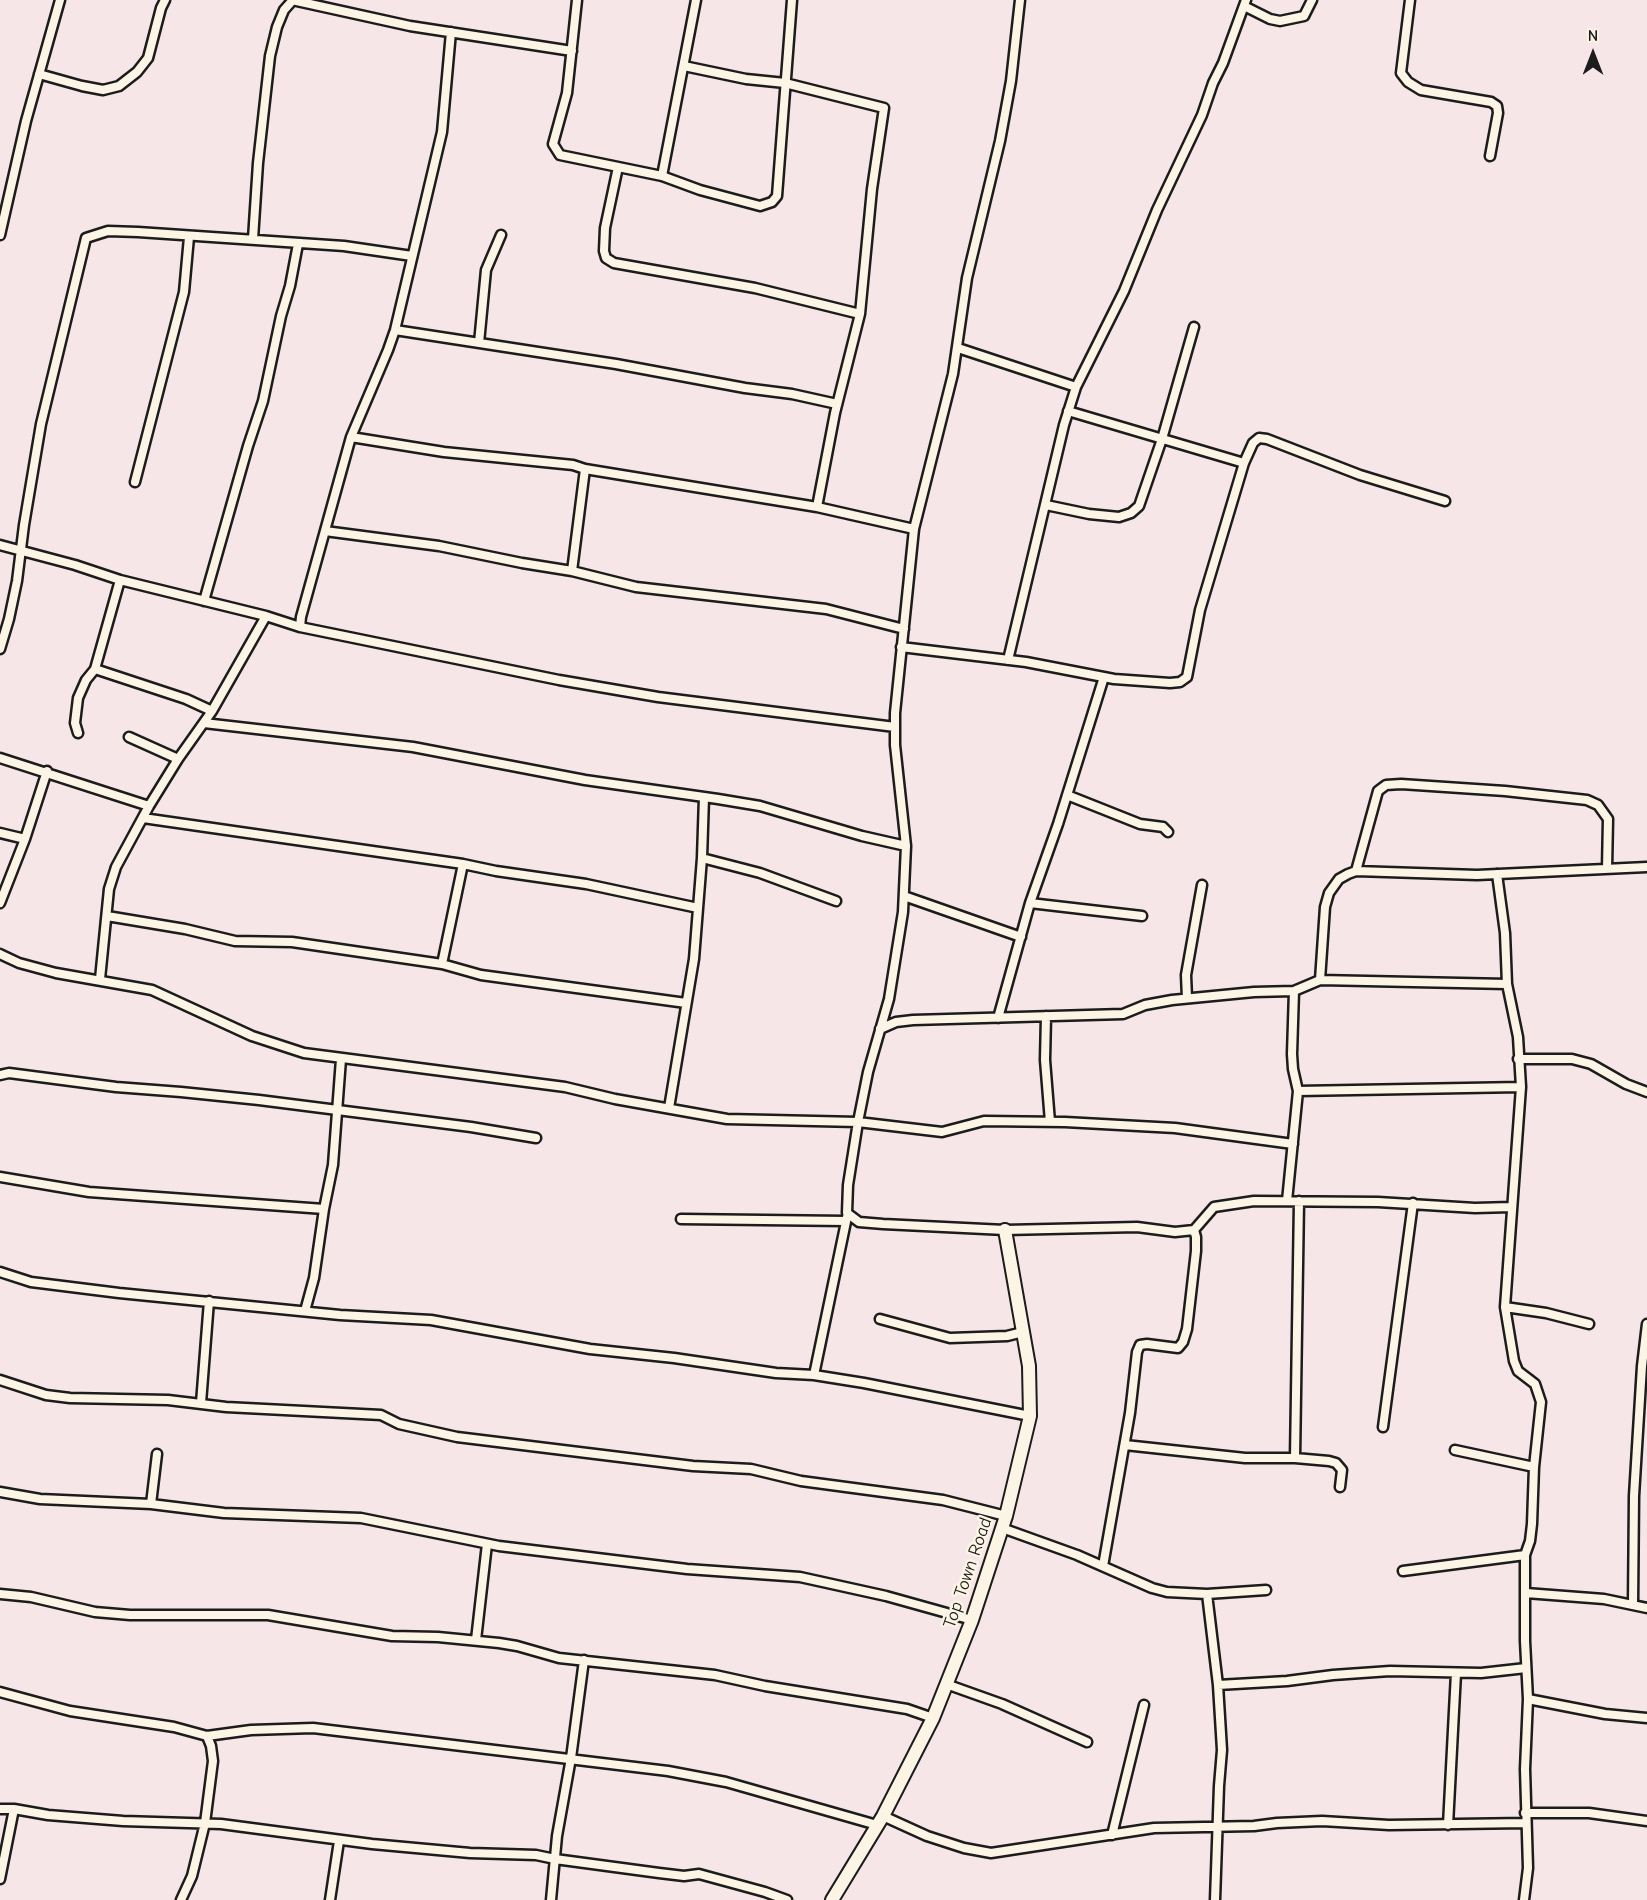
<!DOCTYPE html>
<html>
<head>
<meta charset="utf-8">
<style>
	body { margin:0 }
	#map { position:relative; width:1647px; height:1900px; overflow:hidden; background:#f7e6e7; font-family:"Comic Neue",sans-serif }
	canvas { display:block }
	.north { position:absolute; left:1563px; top:24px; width:60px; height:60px; -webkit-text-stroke:4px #fcf5e5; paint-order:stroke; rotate:0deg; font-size:16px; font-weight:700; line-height:24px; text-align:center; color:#1c1c1c }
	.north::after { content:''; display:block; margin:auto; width:21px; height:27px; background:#1c1c1c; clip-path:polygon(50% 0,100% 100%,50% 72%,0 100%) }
</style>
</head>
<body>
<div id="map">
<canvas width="1647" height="1900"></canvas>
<div class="north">N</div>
</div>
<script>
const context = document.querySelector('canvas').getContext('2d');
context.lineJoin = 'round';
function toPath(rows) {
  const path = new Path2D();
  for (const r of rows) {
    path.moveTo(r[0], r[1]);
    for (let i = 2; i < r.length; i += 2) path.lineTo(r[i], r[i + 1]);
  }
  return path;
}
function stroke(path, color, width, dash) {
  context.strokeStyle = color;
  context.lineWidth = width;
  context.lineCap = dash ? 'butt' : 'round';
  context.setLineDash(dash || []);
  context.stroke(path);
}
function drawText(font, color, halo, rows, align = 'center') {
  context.font = font + ' "Comic Neue",sans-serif';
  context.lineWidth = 5;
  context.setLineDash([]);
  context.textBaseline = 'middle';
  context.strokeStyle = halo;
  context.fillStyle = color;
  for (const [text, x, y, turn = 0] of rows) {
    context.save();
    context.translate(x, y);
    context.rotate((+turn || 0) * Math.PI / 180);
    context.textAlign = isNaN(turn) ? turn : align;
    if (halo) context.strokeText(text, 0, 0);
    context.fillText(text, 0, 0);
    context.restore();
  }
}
const street = toPath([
	[292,0,410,26,572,51],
	[577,0,567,93,553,144,560,155,662,176,700,190,760,206,772,202,777,196,792,0],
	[1020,0,1011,81,1000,141,967,278,953,374,914,529,895,713,895,745,906,846,903,912,889,999,868,1072,858,1122,848,1185,847,1213,859,1222,883,1224,1005,1230,1137,1227,1175,1232,1194,1230,1214,1207,1254,1201,1378,1202,1475,1208,1511,1207],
	[1410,0,1401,73,1408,82,1421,90,1491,102,1497,106,1498,113,1490,156],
	[1244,6,1270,19,1280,21,1304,16,1312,0],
	[684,66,746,79,785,83,884,108,872,189,860,314,835,413,817,507],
	[39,74,82,86,103,90,119,86,137,72,148,58,161,8,165,0],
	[618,167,605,228,604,251,606,258,614,263,755,288,860,314],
	[662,176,696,0],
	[0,235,26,121,60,0],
	[253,239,258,163,270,56,277,27,284,10,292,1],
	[395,330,616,364,745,388,792,394,837,404],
	[479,343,486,270,501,235],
	[958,348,1076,387],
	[1068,411,1244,463],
	[351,437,444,452,573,465,585,469,817,507,914,529],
	[135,482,184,292,189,237],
	[1046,505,1089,514,1119,517,1131,513,1139,506,1162,439,1194,327],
	[325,531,439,546,522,563,572,571,636,587,826,609,904,629],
	[0,545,75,565,120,580,266,616,300,627,301,617,351,437,388,350,395,330,442,132,451,32],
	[572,571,585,469],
	[204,601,248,446,263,401,281,316,290,286,298,244],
	[300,627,559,680,658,697,895,727],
	[901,647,1026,662,1114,679,1170,683,1180,682,1187,677,1200,610,1244,463,1253,443,1259,438,1267,439,1360,475,1445,501],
	[0,649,9,619,17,581,24,525,41,424,86,238,108,231,138,232,344,246,412,256],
	[1008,660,1064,425,1076,387,1124,291,1157,210,1202,115,1213,83,1223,63,1246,0],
	[95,669,186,699,212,711],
	[204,723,413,747,585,780,718,799,760,806,862,836,906,846],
	[78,733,75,723,78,698,86,680,95,669,120,580],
	[129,737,178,759],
	[0,758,149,806],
	[1067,795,1140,824,1163,827,1168,832],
	[143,818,463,864,496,871,586,884,698,908],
	[0,833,25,839],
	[702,858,760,873,836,901],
	[1356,871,1378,791,1386,785,1401,784,1505,791,1587,800,1598,805,1608,819,1607,869],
	[1497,874,1505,933,1507,984,1518,1037,1521,1087,1505,1307,1514,1361,1518,1371,1535,1384,1541,1402,1534,1467,1532,1524,1530,1541,1525,1555,1525,1641,1528,1699,1525,1769,1528,1868,1524,1900],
	[904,896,1021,937],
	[0,903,25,839,47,771],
	[1030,903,1142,916],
	[107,916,185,929,235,941,292,942,442,964,481,975,686,1003],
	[0,954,19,963,56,973,152,990,252,1036,304,1053,565,1087,615,1099,727,1119,858,1122,942,1132,984,1121,1065,1122,1175,1128,1293,1144],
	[442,964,463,864],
	[100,979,109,889,116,867,149,806,178,759,212,711,266,616],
	[1320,980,1325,907,1329,893,1339,879,1348,874,1356,871,1477,875,1647,867],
	[1187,998,1186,975,1202,885],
	[1046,1016,1045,1060,1050,1122],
	[998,1018,1030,903,1058,824,1104,677],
	[880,1029,896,1022,913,1020,1123,1014,1145,1005,1172,1000,1254,992,1294,991,1320,980,1507,984],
	[1518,1059,1572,1059,1591,1064,1626,1084,1647,1092],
	[0,1075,9,1073,116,1087,181,1092,259,1100,471,1127,536,1138],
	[1298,1091,1521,1087],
	[669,1108,694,959,702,858,704,797],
	[0,1177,89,1192,324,1209],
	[1287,1201,1298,1091,1293,1069,1292,1054,1294,991],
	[681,1219,846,1221],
	[0,1272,31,1282,119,1293,340,1315,431,1320,590,1349,674,1358,776,1373,814,1375,864,1383,1030,1416],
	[1505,1307,1546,1313,1589,1324],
	[305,1311,314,1278,324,1209,333,1165,341,1059],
	[880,1319,950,1338,1007,1336,1023,1332],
	[814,1375,847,1217],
	[0,1380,46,1395,70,1398,168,1400,226,1407,381,1415,399,1424,457,1437,693,1466,751,1469,801,1481,943,1500,1006,1516],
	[201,1403,209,1301],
	[1383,1427,1413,1203],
	[1125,1445,1245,1458,1295,1458,1329,1461,1336,1463,1342,1470,1340,1487],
	[1455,1450,1534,1467],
	[1295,1458,1299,1201],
	[0,1492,40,1499,151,1504,224,1513,361,1518,499,1546,687,1569,800,1577,886,1596,972,1620],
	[151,1504,157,1454],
	[1002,1528,1077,1555,1152,1588,1167,1592,1207,1594,1266,1590],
	[1103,1566,1130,1413,1137,1352,1140,1345,1147,1344,1178,1348,1183,1342,1187,1329,1196,1251,1196,1237,1194,1230],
	[1403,1571,1525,1555],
	[1526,1593,1604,1599,1647,1608],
	[0,1594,31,1597,95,1612,130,1615,268,1615,392,1636,438,1637,499,1643,517,1646,559,1658,715,1675,765,1686,907,1709,933,1718],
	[1207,1594,1218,1685,1222,1750,1219,1786,1215,1900],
	[1633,1605,1634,1496,1642,1366,1647,1324],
	[476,1640,487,1544],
	[946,1684,1002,1704,1087,1742],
	[1218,1685,1287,1681,1333,1675,1390,1671,1481,1673,1526,1668],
	[0,1692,70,1711,174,1727,207,1736,251,1730,313,1728,668,1771,726,1782,877,1825],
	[1528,1699,1605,1714,1647,1718],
	[0,1809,14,1809,48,1815,123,1821,221,1824,372,1844,470,1853,536,1855,555,1859,659,1873,684,1876,699,1874,765,1892,787,1900],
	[1525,1813,1589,1813,1647,1821],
	[883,1816,927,1836,964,1848,991,1853,1154,1828,1254,1826,1277,1823,1322,1821,1389,1825,1526,1823],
	[1448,1825,1456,1673],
	[1112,1835,1144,1705],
	[0,1879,14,1809],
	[181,1900,192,1876,205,1823,213,1761,211,1746,207,1736],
	[330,1900,339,1841],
	[551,1900,557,1836,571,1758,584,1660]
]);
const secondary = toPath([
	[832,1900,883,1816,933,1718,972,1620,1006,1516,1030,1416,1029,1366,1005,1230]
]);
const streetNames = [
	["Top Town Road",968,1573,-71]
];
stroke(street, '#1c1c1c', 13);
stroke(secondary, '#1c1c1c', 16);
stroke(street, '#fcf5e5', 8);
stroke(secondary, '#fcf5e5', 12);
drawText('18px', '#1c1c1c', '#fcf5e5', streetNames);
</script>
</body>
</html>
